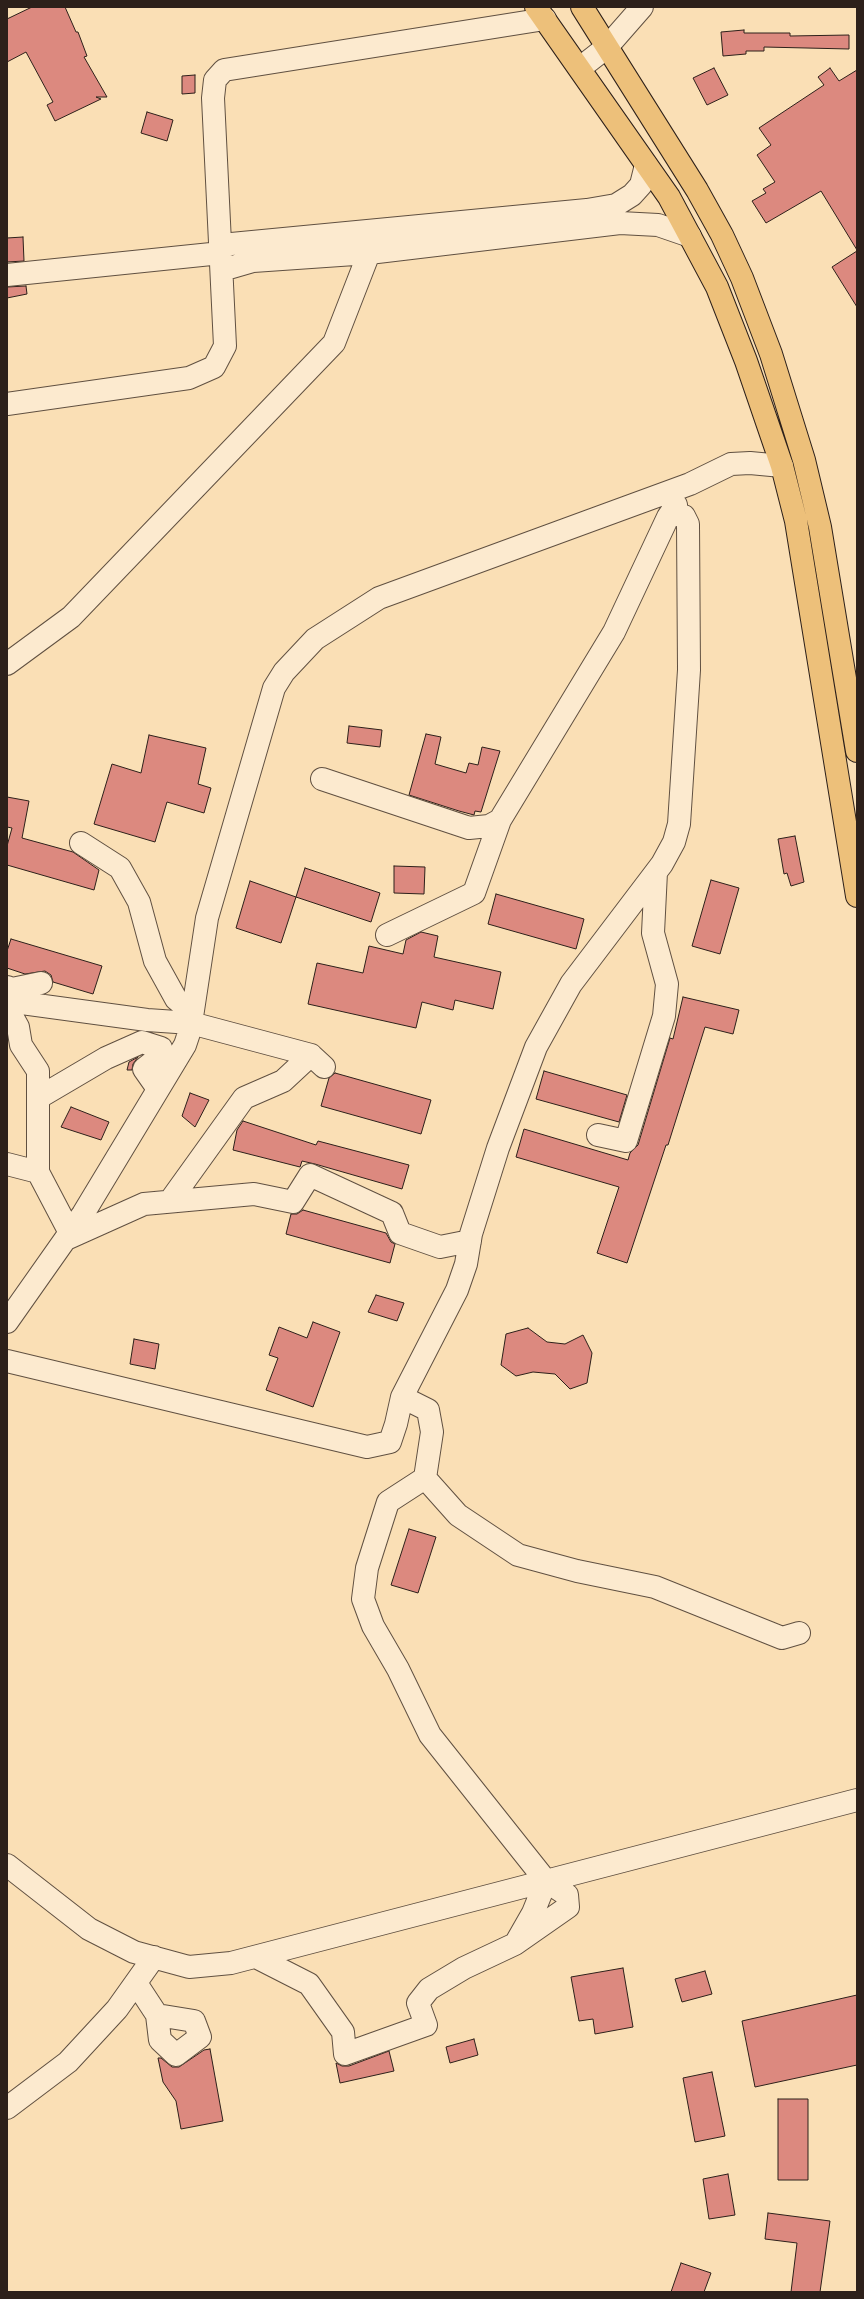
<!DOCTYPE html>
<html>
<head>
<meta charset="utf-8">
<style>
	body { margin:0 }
	#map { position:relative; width:864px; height:2299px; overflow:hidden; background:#fadfb5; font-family:"IM FELL French Canon",serif }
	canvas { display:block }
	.frame { position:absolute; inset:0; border:8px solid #2d201a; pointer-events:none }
</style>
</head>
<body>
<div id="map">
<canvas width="864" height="2299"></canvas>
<div class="frame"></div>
</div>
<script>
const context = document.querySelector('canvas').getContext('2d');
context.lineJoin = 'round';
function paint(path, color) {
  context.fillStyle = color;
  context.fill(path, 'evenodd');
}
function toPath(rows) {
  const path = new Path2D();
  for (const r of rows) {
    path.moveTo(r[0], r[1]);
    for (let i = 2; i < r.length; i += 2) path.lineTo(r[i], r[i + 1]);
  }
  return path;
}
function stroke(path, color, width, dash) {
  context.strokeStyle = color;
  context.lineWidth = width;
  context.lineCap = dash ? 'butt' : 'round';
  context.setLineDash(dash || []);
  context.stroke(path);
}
const building = toPath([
	[32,7,65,7,76,32,78,32,87,56,84,57,107,97,96,97,101,99,55,121,47,105,53,102,26,52,7,62,7,19,32,7],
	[744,30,744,33,790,33,790,36,849,35,849,49,764,47,764,51,746,51,746,54,723,56,721,32,744,30],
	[714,68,728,95,707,105,693,78,714,68],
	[830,68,839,81,857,70,857,250,821,191,766,223,752,201,766,193,763,189,775,182,757,155,771,145,759,128,824,85,818,77,830,68],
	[195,75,195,93,182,94,182,76,195,75],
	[147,112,173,120,167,141,141,133,147,112],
	[23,237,24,261,7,262,7,238,23,237],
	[857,251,857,307,832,267,857,251],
	[26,286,27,294,7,298,7,287,26,286],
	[349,726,382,730,380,747,347,743,349,726],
	[426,734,441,737,435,764,466,773,469,763,478,765,482,747,500,751,481,812,475,811,474,815,459,811,409,795,426,734],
	[149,735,206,748,198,784,211,788,204,813,167,802,155,842,94,824,112,764,141,773,149,735],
	[7,797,29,801,22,838,73,852,99,870,94,890,7,865,7,846,12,828,7,827,7,797],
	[795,836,804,882,791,886,787,873,784,874,778,839,795,836],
	[394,866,425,867,424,894,394,893,394,866],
	[305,868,380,893,371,922,296,897,305,868],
	[711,880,739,888,720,954,692,946,711,880],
	[250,881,296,897,281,943,236,928,250,881],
	[496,894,584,919,576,949,488,924,496,894],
	[421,932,438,936,434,957,501,972,493,1009,455,1000,453,1010,422,1002,416,1028,308,1004,317,963,363,973,369,946,403,954,406,940,421,932],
	[11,939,102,966,93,994,53,982,51,975,45,971,25,974,7,968,7,951,11,939],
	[683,997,739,1010,733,1034,705,1027,668,1145,666,1145,627,1263,597,1253,619,1187,516,1157,524,1129,628,1160,630,1153,638,1145,670,1038,673,1039,683,997],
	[138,1057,133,1064,132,1070,127,1070,129,1062,138,1057],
	[544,1071,627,1095,619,1122,536,1099,544,1071],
	[335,1073,431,1100,421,1134,321,1106,329,1078,335,1073],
	[190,1093,209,1100,195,1127,182,1116,190,1093],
	[71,1107,109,1122,101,1140,61,1127,71,1107],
	[243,1121,316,1145,318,1141,409,1165,402,1189,315,1164,302,1161,300,1167,233,1150,237,1130,243,1121],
	[303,1210,386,1233,391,1242,395,1244,390,1263,286,1234,291,1214,297,1214,303,1210],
	[376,1295,404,1303,397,1321,368,1312,376,1295],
	[313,1322,340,1332,313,1407,266,1390,278,1358,269,1355,279,1327,307,1338,313,1322],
	[528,1328,547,1342,565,1344,583,1335,592,1353,587,1383,570,1389,555,1374,533,1372,516,1376,501,1365,506,1334,528,1328],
	[134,1339,159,1344,155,1369,130,1364,134,1339],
	[409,1529,436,1537,418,1593,391,1585,409,1529],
	[623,1968,633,2027,595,2034,593,2019,579,2021,571,1977,623,1968],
	[705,1971,712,1994,682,2002,675,1979,705,1971],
	[857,1995,857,2065,755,2087,742,2021,857,1995],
	[474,2039,478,2055,450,2063,446,2047,474,2039],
	[210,2049,223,2121,181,2129,176,2101,163,2082,158,2058,161,2058,172,2067,179,2067,204,2050,210,2049],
	[389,2051,394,2071,340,2083,336,2063,342,2066,349,2066,389,2051],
	[712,2072,725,2136,695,2142,683,2078,712,2072],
	[778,2099,808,2099,808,2180,778,2180,778,2099],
	[728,2174,735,2215,709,2219,703,2179,728,2174],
	[768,2213,830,2221,820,2292,791,2292,797,2243,765,2239,768,2213],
	[681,2263,711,2273,704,2292,671,2292,681,2263]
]);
const minor = toPath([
	[580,68,607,47,642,7],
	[221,245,587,210,616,205,632,195,641,185,646,165],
	[222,270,253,261,369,253,620,223,658,225,690,236],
	[7,275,221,253],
	[7,404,189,378,214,367,225,346,213,98,215,80,224,70,545,19],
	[7,664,71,617,334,343,369,253],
	[322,779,469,828,489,826,500,820,614,632,668,517,676,505],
	[81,843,120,868,139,902,155,961,176,999,192,1012],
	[387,935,474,893,500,820],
	[7,987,12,989,41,983],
	[7,1001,147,1020,191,1023,311,1055],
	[7,1007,18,1027,21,1045,38,1071,38,1172],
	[38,1098,106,1058,142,1042,161,1048,158,1058,144,1069,158,1089],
	[598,1135,626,1141,664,1016,667,984,653,933,656,872],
	[7,1164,38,1172,70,1233],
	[170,1201,244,1098,283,1081,311,1055,324,1067],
	[66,1239,144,1204,254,1194,293,1202,310,1175,392,1213,400,1233,440,1247,470,1241],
	[7,1322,83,1214,185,1045,190,1030,207,918,274,688,284,672,315,639,379,598,690,484,731,464,750,463,782,466],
	[7,1361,367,1447,390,1442,396,1424,402,1397,457,1290,466,1264,471,1234,498,1148,536,1047,571,984,662,864,674,842,679,824,689,670,688,524,684,516,677,514,668,517],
	[402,1397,428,1410,432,1432,425,1478,458,1515,518,1555,577,1571,655,1587,782,1638,799,1633],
	[7,1865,89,1929,134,1952,189,1967,231,1963,857,1800],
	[517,1941,533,1913,546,1881],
	[256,1957,309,1984,343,2032,345,2054,426,2025,418,2003,429,1989,464,1968,515,1944,568,1907,567,1895,546,1881,430,1735,398,1669,373,1626,363,1599,367,1568,388,1502,425,1478],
	[136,1983,157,2015,160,2040,176,2055,200,2037,194,2021,157,2015],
	[7,2108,68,2062,117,2009,154,1957]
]);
const major = toPath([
	[536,7,669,197,717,287,746,361,782,466,796,521,857,896],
	[582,7,697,190,722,235,742,278,771,354,804,460,820,527,857,751]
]);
paint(building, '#dc897f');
stroke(building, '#2d201a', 1);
stroke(minor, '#605041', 24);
stroke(major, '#2d201a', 24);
stroke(minor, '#fceacf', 22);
stroke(major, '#edc07a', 22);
</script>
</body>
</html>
